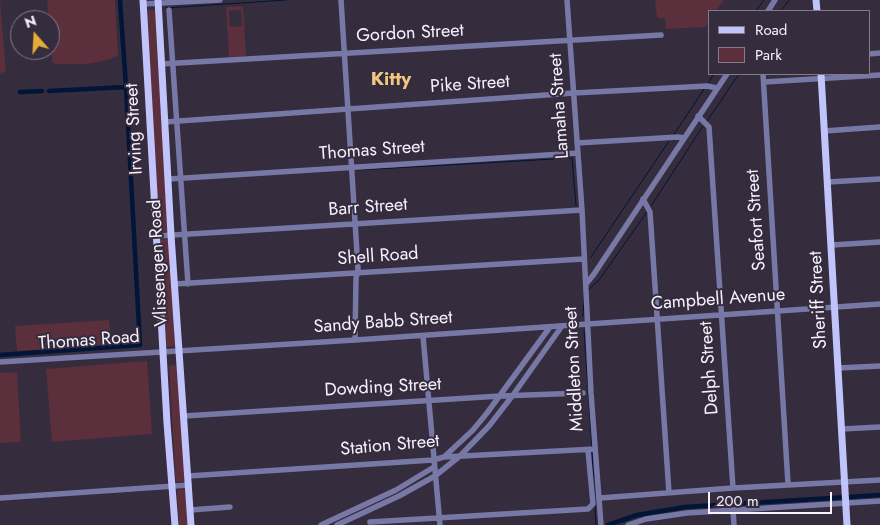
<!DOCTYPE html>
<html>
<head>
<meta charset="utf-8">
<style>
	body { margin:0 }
	#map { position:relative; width:880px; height:525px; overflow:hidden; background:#352c3d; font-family:Jost,sans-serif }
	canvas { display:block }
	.legend { position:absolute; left:708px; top:10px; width:162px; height:65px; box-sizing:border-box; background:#352c3d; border:1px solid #837b8a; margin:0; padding:6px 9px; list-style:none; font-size:15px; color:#f7f1fd }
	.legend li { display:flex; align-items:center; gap:10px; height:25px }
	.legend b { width:25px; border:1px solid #837b8a }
	.north { position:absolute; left:10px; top:10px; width:50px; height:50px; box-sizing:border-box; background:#352c3d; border:1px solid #837b8a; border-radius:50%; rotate:341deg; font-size:14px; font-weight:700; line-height:20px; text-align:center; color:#f7f1fd }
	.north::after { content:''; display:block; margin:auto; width:18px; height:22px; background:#e5ad36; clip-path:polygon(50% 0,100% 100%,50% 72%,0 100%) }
	.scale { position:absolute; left:708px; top:492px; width:124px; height:22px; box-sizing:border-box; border:2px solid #f7f1fd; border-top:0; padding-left:6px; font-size:15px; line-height:18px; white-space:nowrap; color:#f7f1fd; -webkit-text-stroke:4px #352c3d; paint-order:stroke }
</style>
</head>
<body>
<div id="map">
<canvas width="880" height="525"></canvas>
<ul class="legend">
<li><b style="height:6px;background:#c1c3fb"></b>Road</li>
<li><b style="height:14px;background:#5c2f3c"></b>Park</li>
</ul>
<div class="north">N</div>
<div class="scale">200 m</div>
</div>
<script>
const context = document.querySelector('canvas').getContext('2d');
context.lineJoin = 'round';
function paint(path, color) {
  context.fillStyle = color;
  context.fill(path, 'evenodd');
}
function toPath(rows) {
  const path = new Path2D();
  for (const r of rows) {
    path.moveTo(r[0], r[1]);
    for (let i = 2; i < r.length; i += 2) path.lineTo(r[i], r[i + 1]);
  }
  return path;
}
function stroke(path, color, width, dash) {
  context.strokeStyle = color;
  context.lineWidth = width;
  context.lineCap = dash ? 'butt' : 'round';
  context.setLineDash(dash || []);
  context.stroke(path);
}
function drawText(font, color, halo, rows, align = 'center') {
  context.font = font + ' Jost,sans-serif';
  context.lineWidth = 4;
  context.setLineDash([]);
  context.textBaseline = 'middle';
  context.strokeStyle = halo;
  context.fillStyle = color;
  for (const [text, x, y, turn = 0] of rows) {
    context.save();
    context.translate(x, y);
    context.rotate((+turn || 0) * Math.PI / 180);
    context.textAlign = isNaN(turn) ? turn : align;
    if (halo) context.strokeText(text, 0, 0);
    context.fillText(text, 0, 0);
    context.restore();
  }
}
const green = toPath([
	[0,0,6,72,0,73],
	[47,0,115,0,118,56,104,61,87,64,55,64,52,62,50,20,49,20],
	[655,0,724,0,716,11,709,11,709,22,705,27,666,29,665,18,657,18],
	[243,6,246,56,229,57,226,7],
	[241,10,242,26,230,27,229,11],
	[146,10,155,10,168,232,159,232],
	[168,239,175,346,166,347,160,240],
	[109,320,111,345,17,351,15,326],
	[147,361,152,434,52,442,46,369],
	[177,365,185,481,176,482,169,366],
	[17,372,21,442,0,443,0,373],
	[186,489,188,525,179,525,177,490]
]);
const stream = toPath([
	[166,8,286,0],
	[756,11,764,0],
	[781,11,789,0],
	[708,84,714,74],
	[707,121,739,74],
	[673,136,704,89],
	[357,170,572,158,576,206],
	[651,206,703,126],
	[591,257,669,141],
	[588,290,599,280,647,212],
	[583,316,584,295],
	[584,330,592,447],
	[592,451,596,525]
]);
const canal = toPath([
	[120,0,126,87],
	[20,92,42,91],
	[0,355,140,345,126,87,49,91],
	[608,525,637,515,685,507,880,495]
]);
const minor = toPath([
	[341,0,358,269,356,278,355,340],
	[567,0,582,210,591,393,601,525],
	[143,4,220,0],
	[169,10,188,284],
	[768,11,775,0],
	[869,54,880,53],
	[161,64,661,35],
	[763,74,788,484],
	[764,82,880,75],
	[698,116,709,127,733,488],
	[165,122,574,93,707,86,717,88],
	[824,131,880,127],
	[577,143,678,137,684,138],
	[169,179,578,153],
	[828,182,880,179],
	[643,199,650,212,669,493],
	[157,236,582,210],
	[832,245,880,242],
	[175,284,583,259],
	[586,284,594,274,727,74],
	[423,336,440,525],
	[0,362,355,340,880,304],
	[838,368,880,366],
	[184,416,500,396,583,393],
	[842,429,880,427],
	[444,457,473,430,487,413,550,327],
	[188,476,433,460,444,457,595,449],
	[0,498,189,485],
	[600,498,733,488,880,480],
	[190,510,230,507],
	[733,510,734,525],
	[370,522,588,509,593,504,588,450],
	[321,525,396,490,434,467],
	[337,525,399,496,435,476,460,456,489,426,513,395,562,326],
	[628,525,646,519,687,513,880,501]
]);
const major = toPath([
	[143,0,167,423,175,525],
	[158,0,171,235,191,525],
	[816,0,817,11],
	[821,74,847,525]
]);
const streetNames = [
	["Gordon Street",410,34,-3],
	["Pike Street",470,85,-4],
	["Lamaha Street",560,106,-94],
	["Irving Street",135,129,-93],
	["Thomas Street",372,151,-4],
	["Barr Street",368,208,-4],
	["Seafort Street",757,220,-94],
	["Shell Road",378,257,-4],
	["Vlissengen Road",159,263,-93],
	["Campbell Avenue",718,300,-4],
	["Sheriff Street",819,300,-93],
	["Sandy Babb Street",383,323,-4],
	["Thomas Road",89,341,-4],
	["Delph Street",710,368,-94],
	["Middleton Street",575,369,-93],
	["Dowding Street",383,388,-3],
	["Station Street",390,446,-5]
];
const neighbourhoodNames = [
	["Kitty",391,80]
];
paint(green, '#5c2f3c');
stroke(stream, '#001537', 1);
stroke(canal, '#001537', 4.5);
stroke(minor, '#7778a5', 5.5);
stroke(major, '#c1c3fb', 7);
drawText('18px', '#f7f1fd', '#352c3d', streetNames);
drawText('bold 19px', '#f0c881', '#352c3d', neighbourhoodNames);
</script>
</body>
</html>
